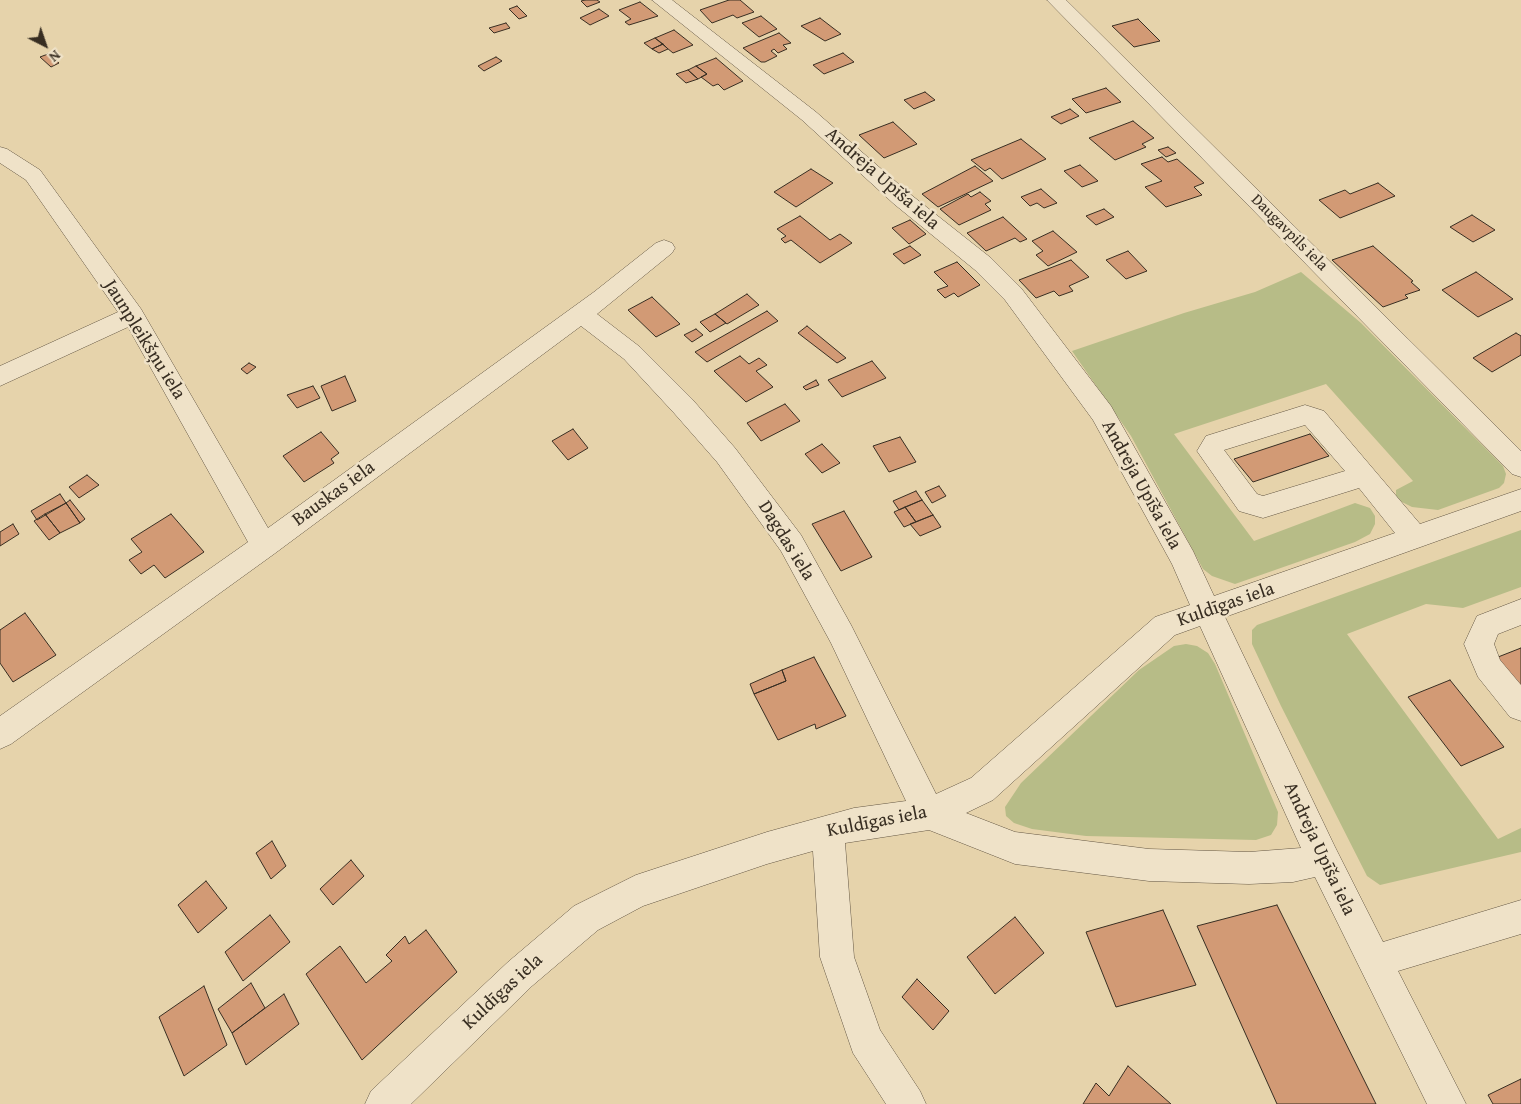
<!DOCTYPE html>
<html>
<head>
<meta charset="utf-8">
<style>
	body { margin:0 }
	#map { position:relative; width:1521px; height:1104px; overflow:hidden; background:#e6d3ab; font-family:"Gentium Book Plus",serif }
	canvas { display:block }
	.north { position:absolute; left:20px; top:20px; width:50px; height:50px; -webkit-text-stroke:4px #efe2c8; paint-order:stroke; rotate:139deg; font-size:14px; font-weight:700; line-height:20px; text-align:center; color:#382e22 }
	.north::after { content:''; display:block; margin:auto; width:18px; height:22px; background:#382e22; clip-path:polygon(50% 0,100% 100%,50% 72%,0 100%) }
</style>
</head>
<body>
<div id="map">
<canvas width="1521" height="1104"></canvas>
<div class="north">N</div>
</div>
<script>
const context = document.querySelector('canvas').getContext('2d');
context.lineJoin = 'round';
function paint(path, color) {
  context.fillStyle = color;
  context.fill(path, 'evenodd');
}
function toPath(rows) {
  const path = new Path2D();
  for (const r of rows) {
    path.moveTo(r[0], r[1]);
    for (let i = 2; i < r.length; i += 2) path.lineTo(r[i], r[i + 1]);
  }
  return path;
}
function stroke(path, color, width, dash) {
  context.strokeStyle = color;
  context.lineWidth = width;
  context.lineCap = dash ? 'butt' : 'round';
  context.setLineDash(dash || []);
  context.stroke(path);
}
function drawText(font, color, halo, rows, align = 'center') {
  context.font = font + ' "Gentium Book Plus",serif';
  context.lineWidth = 5;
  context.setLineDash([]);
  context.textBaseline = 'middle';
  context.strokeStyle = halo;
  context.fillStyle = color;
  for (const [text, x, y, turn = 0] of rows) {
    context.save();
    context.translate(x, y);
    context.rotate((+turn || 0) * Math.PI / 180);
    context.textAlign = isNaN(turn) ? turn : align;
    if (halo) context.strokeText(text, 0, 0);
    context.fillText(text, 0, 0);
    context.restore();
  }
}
const green = toPath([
	[1301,272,1361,323,1503,466,1506,474,1504,483,1499,488,1438,510,1412,507,1402,502,1396,496,1396,490,1413,481,1326,384,1174,434,1254,541,1355,503,1370,508,1375,516,1375,524,1370,534,1355,542,1235,584,1212,576,1203,569,1131,436,1072,351,1184,313,1255,292],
	[1521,530,1521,587,1463,608,1426,604,1347,634,1498,839,1521,828,1521,852,1380,885,1367,876,1281,706,1252,644,1252,630,1257,625],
	[1186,644,1197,646,1208,653,1215,664,1278,812,1277,825,1271,835,1256,840,1086,836,1032,829,1014,823,1006,816,1005,807,1021,783,1139,670,1174,646]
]);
const building = toPath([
	[585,0,597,0,600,2,587,7,581,1,585,0],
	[729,0,740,0,754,12,737,18,733,15,712,23,700,10,729,0],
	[640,2,658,16,629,25,625,22,631,19,619,10,640,2],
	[517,6,527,16,519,19,509,9,517,6],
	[599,9,609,16,590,25,580,18,599,9],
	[761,16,777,29,759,37,742,23,761,16],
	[820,18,833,28,841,34,825,41,801,26,820,18],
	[1138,19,1160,41,1134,47,1112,26,1138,19],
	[506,23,510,28,494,33,489,28,506,23],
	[674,30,693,45,673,53,655,38,674,30],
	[779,33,791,43,783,45,787,49,778,53,774,49,771,51,777,56,765,62,761,62,743,48,779,33],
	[655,38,663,44,652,49,644,43,655,38],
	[663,44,668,49,659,53,652,49,663,44],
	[843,53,854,62,824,74,813,65,843,53],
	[48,54,59,63,51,67,40,57,48,54],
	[496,57,502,61,484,71,478,66,496,57],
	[716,58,743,81,724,90,718,84,713,86,701,77,707,74,696,66,716,58],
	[696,66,707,74,698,79,688,70,696,66],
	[688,70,698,79,686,83,676,74,688,70],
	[1106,88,1121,102,1086,113,1072,99,1106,88],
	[925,92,935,100,914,109,904,100,925,92],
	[1070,109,1079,116,1061,124,1051,117,1070,109],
	[1133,121,1154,138,1142,144,1146,147,1115,160,1089,138,1133,121],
	[893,122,917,144,884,158,859,135,893,122],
	[1021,139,1046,159,1002,179,990,168,985,171,971,160,1021,139],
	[1168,147,1176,153,1166,157,1158,150,1168,147],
	[1162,157,1168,162,1177,159,1204,183,1194,187,1202,195,1166,207,1145,187,1162,181,1141,164,1162,157],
	[1080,165,1098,181,1082,187,1064,171,1080,165],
	[975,166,993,181,938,207,922,194,975,166],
	[811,169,833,183,796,207,774,192,811,169],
	[1378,183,1395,196,1340,218,1319,200,1345,190,1350,194,1378,183],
	[1041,189,1057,203,1044,208,1037,203,1030,206,1021,197,1041,189],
	[980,192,991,201,985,204,991,210,959,225,940,209,968,194,971,197,980,192],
	[1104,209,1114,217,1096,225,1086,216,1104,209],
	[1472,215,1495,230,1473,242,1450,227,1472,215],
	[800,216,830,240,840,234,852,243,820,263,791,240,785,243,781,239,786,236,777,229,800,216],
	[1003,217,1027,239,1020,242,1015,238,986,251,967,233,1003,217],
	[910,220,926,234,909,244,892,228,910,220],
	[1053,231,1077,252,1048,266,1036,255,1043,251,1032,241,1053,231],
	[910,246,921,255,904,264,893,254,910,246],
	[1373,246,1413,281,1411,282,1420,290,1405,295,1408,298,1383,307,1332,260,1373,246],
	[1128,251,1147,271,1126,279,1106,260,1128,251],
	[1071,260,1089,277,1069,286,1073,291,1059,296,1054,291,1036,298,1019,280,1071,260],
	[957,262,980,285,958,297,954,293,945,298,937,290,948,286,934,272,957,262],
	[1476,272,1513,299,1478,317,1442,290,1476,272],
	[747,294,759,305,727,324,715,314,747,294],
	[652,297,680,324,656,337,628,310,652,297],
	[767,311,778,321,707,362,695,352,767,311],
	[715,314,726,323,710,332,700,322,715,314],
	[807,326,846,358,837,363,798,333,807,326],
	[696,329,703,335,692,342,684,335,696,329],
	[1516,333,1521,336,1521,355,1492,372,1473,358,1516,333],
	[740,356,749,364,759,358,767,365,756,371,773,387,746,402,714,371,740,356],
	[872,361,886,378,842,397,828,380,872,361],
	[249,363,256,367,247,374,241,369,249,363],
	[345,376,356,401,332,411,321,386,345,376],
	[816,380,819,385,806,390,803,387,816,380],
	[313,386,320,398,297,408,287,395,313,386],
	[785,404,800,421,761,441,747,423,785,404],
	[573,429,588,448,568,460,552,441,573,429],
	[321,432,339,453,331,459,334,463,304,482,283,456,321,432],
	[1310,434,1329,456,1253,482,1234,459,1310,434],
	[900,437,916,462,889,472,873,446,900,437],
	[822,444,840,463,822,473,805,454,822,444],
	[87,475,99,485,79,498,69,487,87,475],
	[939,486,946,496,932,503,925,492,939,486],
	[916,491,922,500,899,510,893,501,916,491],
	[60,494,66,503,37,520,31,511,60,494],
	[70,500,85,519,80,523,66,503,70,500],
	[922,500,933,515,916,522,905,507,922,500],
	[66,503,80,523,60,533,45,514,66,503],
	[905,507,916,522,904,527,894,512,905,507],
	[844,511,872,557,841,571,812,524,844,511],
	[45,514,60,533,49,540,34,521,45,514],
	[171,514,204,552,165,578,154,565,141,574,129,560,142,552,131,539,171,514],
	[933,515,941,527,920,536,910,524,933,515],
	[13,524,19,534,0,546,0,532,13,524],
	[25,613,56,655,13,682,0,663,0,630,25,613],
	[1521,648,1521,693,1493,659,1521,648],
	[814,657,846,716,816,729,815,724,778,740,754,694,786,681,782,670,814,657],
	[782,670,786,681,754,694,750,684,782,670],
	[1450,680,1504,747,1461,766,1408,697,1450,680],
	[272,841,286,866,271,879,256,853,272,841],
	[351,860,364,876,333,905,320,889,351,860],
	[206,881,227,908,198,933,178,905,206,881],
	[1277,905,1376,1104,1277,1104,1197,926,1277,905],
	[1163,910,1196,985,1116,1007,1086,932,1163,910],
	[270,915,290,942,243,981,225,952,270,915],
	[1015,917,1044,953,995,994,967,957,1015,917],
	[426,930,457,972,362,1060,306,974,340,946,366,983,392,961,386,955,405,936,409,944,426,930],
	[917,979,949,1011,933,1030,902,997,917,979],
	[251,983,265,1008,232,1033,218,1009,251,983],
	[204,986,227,1045,184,1076,159,1017,204,986],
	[284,994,299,1024,246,1065,232,1033,284,994],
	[1128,1066,1171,1104,1083,1104,1096,1083,1109,1096,1128,1066],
	[1521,1079,1521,1104,1493,1104,1488,1095,1521,1079]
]);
const minor = toPath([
	[652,0,672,0,816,112,910,194,991,258,1021,288,1111,406,1193,551,1214,596,1395,533,1359,488,1263,518,1239,511,1197,451,1206,436,1305,405,1324,411,1420,524,1521,489,1521,511,1225,617,1335,847,1383,942,1521,900,1521,934,1398,971,1466,1104,1427,1104,1315,877,1293,882,1249,884,1149,881,1015,864,929,830,845,843,854,957,880,1030,920,1091,926,1104,886,1104,853,1053,820,957,813,851,767,864,643,906,598,930,532,986,411,1104,365,1104,371,1091,508,962,574,906,636,875,767,832,854,808,906,801,831,643,781,551,717,462,674,413,624,359,581,326,274,554,11,744,0,749,0,716,248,542,128,327,0,386,0,366,118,312,26,180,0,163,0,147,7,149,40,170,141,309,268,528,594,292,656,243,664,240,672,243,675,248,672,253,597,314,640,347,692,399,735,448,801,535,851,625,936,794,971,778,1155,617,1190,605,1172,564,1093,420,1005,300,975,270,894,204,802,120,652,0],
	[1305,425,1345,471,1263,496,1257,494,1224,450,1305,425],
	[1200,626,1301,848,1249,852,1149,849,1015,832,966,813,993,800,1175,635,1200,626],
	[1047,0,1066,0,1521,451,1521,477,1512,474,1047,0],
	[1521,599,1521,625,1498,634,1494,644,1500,660,1521,685,1521,721,1510,717,1478,677,1464,644,1477,616,1521,599]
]);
const farStreetnames = [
	["Daugavpils iela",1289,233,45]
];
const streetNames = [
	["Andreja Upīša iela",882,179,41],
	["Jaunpleikšņu iela",144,340,58],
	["Andreja Upīša iela",1141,485,61],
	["Bauskas iela",334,494,-36],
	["Dagdas iela",786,541,58],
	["Kuldīgas iela",1226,605,-19],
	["Kuldīgas iela",877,822,-11],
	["Andreja Upīša iela",1319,849,65],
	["Kuldīgas iela",503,992,-43]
];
paint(green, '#b7bc87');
paint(building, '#d29a75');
stroke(building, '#382e22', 1);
stroke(minor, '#645744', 1);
paint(minor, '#efe2c8');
drawText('16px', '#382e22', '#efe2c8', farStreetnames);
drawText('19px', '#382e22', '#efe2c8', streetNames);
</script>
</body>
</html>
